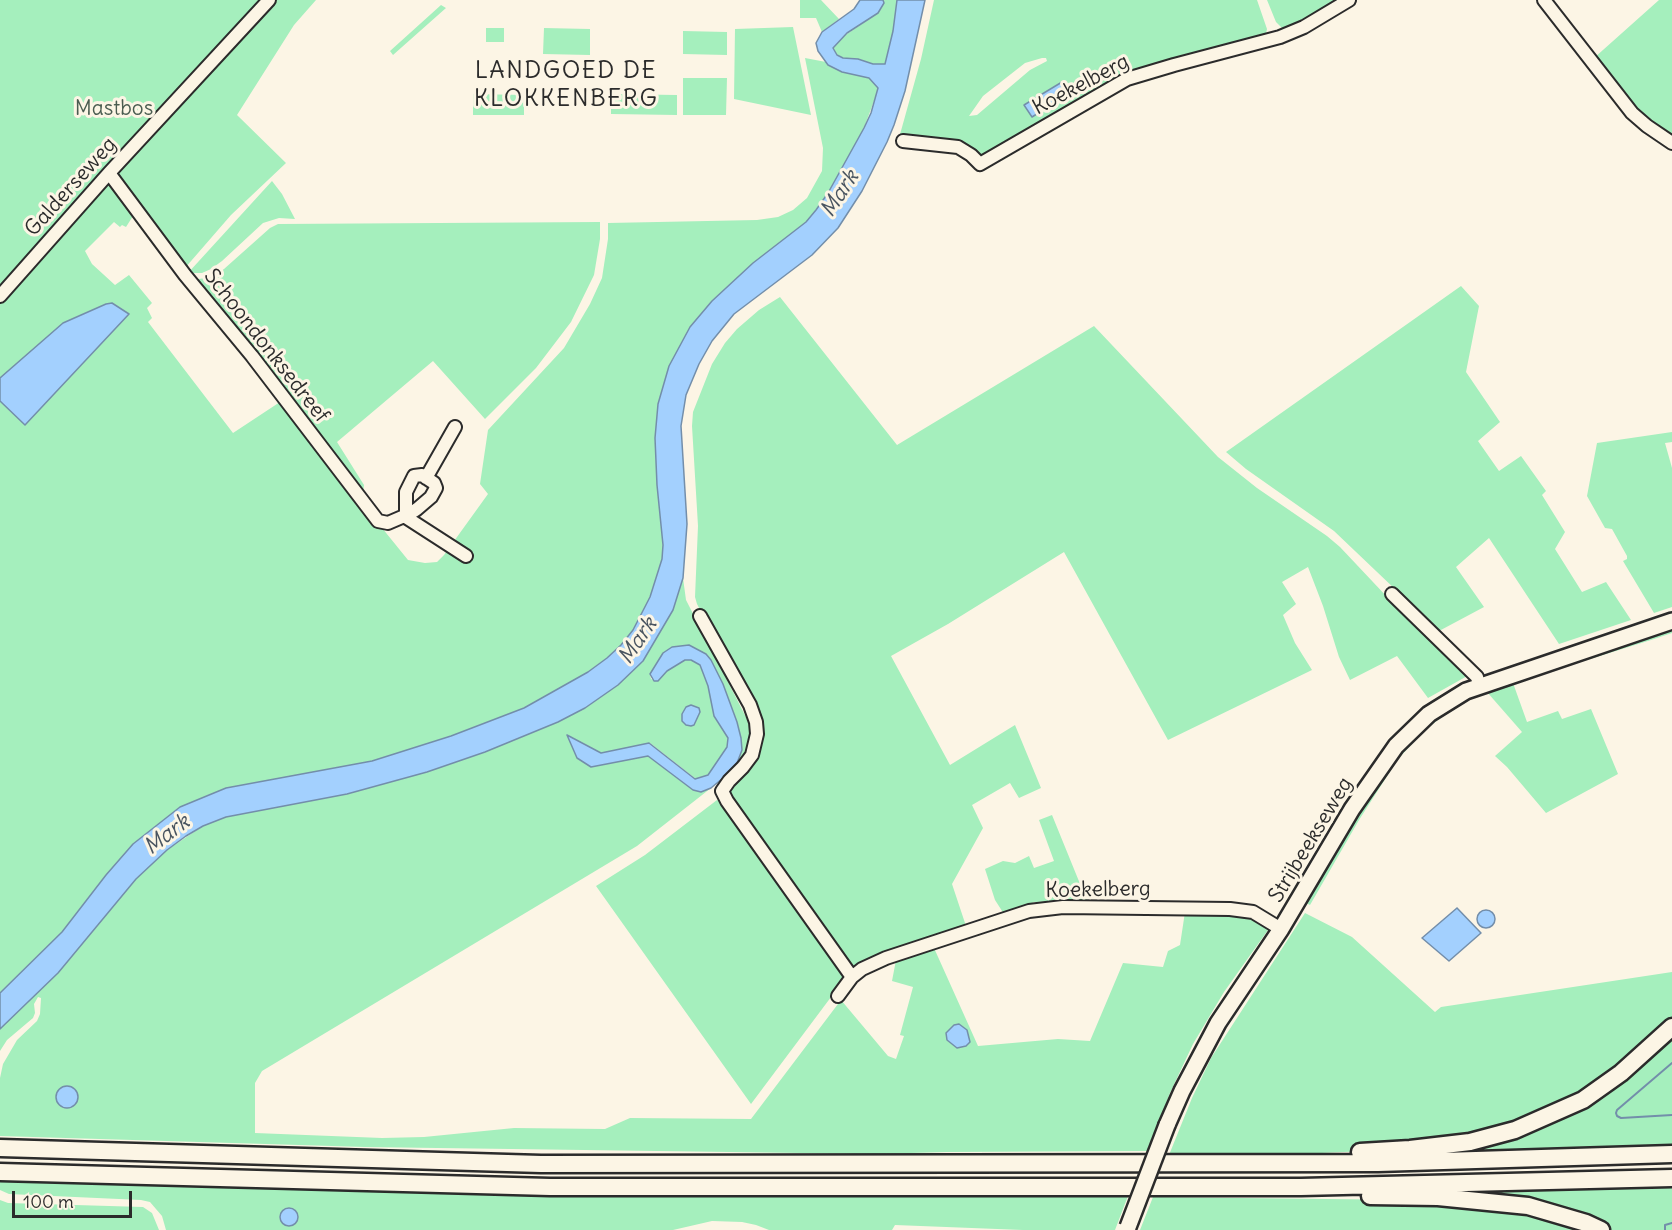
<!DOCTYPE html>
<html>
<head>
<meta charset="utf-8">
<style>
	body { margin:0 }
	#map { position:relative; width:1672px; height:1230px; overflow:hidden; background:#fcf5e5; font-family:Delius,sans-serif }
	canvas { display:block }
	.scale { position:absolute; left:12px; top:1191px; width:120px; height:27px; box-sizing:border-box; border:3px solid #2b2b2b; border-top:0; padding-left:8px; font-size:18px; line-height:21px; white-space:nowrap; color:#2b2b2b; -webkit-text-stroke:4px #fcf5e5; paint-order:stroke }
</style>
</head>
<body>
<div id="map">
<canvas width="1672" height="1230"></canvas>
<div class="scale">100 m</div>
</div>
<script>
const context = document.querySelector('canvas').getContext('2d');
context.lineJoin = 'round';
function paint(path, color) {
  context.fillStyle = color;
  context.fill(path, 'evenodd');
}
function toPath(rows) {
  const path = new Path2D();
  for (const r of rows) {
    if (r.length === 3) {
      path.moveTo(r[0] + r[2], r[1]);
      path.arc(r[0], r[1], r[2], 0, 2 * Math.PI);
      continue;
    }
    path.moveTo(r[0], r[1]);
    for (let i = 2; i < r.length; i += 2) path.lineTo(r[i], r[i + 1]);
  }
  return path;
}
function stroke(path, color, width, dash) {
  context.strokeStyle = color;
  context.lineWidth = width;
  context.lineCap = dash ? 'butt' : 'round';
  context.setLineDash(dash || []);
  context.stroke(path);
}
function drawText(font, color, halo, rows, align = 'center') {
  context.font = font + ' Delius,sans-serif';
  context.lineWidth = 6;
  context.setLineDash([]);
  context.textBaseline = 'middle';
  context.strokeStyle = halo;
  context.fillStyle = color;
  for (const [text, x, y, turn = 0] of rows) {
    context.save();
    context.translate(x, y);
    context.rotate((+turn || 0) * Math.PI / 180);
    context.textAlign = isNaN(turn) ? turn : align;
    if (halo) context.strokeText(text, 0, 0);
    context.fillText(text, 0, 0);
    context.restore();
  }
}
const green = toPath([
	[0,0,316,0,294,25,237,115,286,163,231,215,185,268,140,220,133,216,126,227,122,225,120,227,114,222,85,251,92,264,115,285,129,275,152,303,147,308,152,318,148,322,233,433,280,402,408,560,425,563,437,562,444,555,488,494,480,484,488,430,564,348,590,304,602,278,608,239,608,223,757,220,778,217,793,210,807,198,822,171,823,148,805,58,826,62,842,72,869,78,874,81,878,90,864,128,828,193,816,210,806,222,753,263,712,301,690,327,669,366,658,404,655,438,657,485,663,545,662,559,650,597,633,630,621,645,607,658,588,672,524,708,451,736,372,761,226,788,180,807,133,844,106,875,62,932,0,993],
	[800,0,821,0,839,19,822,32,816,18,800,18],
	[883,0,897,0,893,31,885,64,873,64,858,59,843,58,837,55,833,48,838,40,878,13,884,3],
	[934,0,1257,0,1267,29,1265,38,1171,60,985,157,963,148,899,138,921,59],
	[1042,58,1046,58,1047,61,1030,70,977,115,969,116,983,96,1025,63],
	[1062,82,1068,94,1032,117],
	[1267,0,1340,0,1284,30,1276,22],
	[1659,0,1672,0,1672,139,1640,117,1594,58],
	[441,5,446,8,393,55,390,51],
	[793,27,811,115,734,99,735,29],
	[486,28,504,28,504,42,486,42],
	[544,28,590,29,590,55,543,54],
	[683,31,727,32,727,55,683,54],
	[683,78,727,78,726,115,683,115],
	[473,94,524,95,524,115,473,115],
	[611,94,677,95,677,115,611,114],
	[272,181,282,194,295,219,279,218,263,223,222,261,211,269,202,273,188,273],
	[600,222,600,239,594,275,571,322,536,368,485,419,433,361,337,442,364,485,363,493,193,280,211,277,224,269,270,228,278,224],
	[1461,286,1479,306,1466,372,1500,422,1478,441,1499,471,1521,456,1546,491,1542,495,1565,532,1555,549,1582,592,1606,582,1631,620,1559,644,1489,538,1456,567,1484,607,1439,631,1334,531,1246,469,1226,452],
	[780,297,897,445,1094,326,1218,457,1257,488,1327,536,1340,547,1389,599,1469,675,1428,698,1397,656,1350,680,1339,657,1323,606,1308,567,1282,582,1296,604,1283,615,1295,643,1312,670,1168,740,1064,552,948,624,891,656,950,765,1015,725,1041,788,1019,798,1010,783,972,805,983,828,952,884,966,926,856,967,852,966,847,962,730,796,729,792,732,787,752,764,758,720,697,604,695,597,698,526,692,426,693,412,712,364,725,343,737,329,759,310],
	[1672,432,1672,442,1665,443,1672,468,1672,607,1654,613,1623,561,1627,559,1627,556,1612,529,1605,528,1587,496,1597,443],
	[683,578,686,600,749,723,751,737,746,755,729,773,737,763,742,750,741,738,723,684,706,654,689,645,663,653,650,674,651,679,658,681,666,671,685,660,691,660,700,665,708,686,714,716,728,738,727,747,708,775,696,779,650,743,601,753,568,736,577,758,648,756,693,790,701,792,711,788,637,846,262,1071,255,1083,255,1133,382,1138,424,1137,514,1128,605,1129,630,1118,751,1119,841,1000,888,1056,896,1059,904,1036,900,1035,913,987,892,981,896,960,934,948,978,1046,1058,1039,1090,1041,1123,963,1163,967,1168,951,1180,945,1185,912,1244,915,1266,925,1268,930,1224,992,1193,1044,1170,1093,1148,1151,947,1152,875,1154,365,1147,0,1136,0,1078,3,1064,17,1040,37,1021,40,1014,41,998,38,997,34,1004,35,1013,33,1018,7,1040,0,1051,0,1029,58,973,136,879,167,850,203,826,226,817,347,794,427,772,520,738,585,708,618,685,643,661,673,610],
	[1672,630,1672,633,1651,640,1513,683,1527,722,1558,711,1562,719,1591,709,1618,774,1546,813,1507,767,1495,756,1522,732,1487,692,1466,701,1448,712,1425,730,1398,759,1359,820,1310,905,1304,902,1382,772,1419,730,1463,697],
	[717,800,719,801,846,977,751,1104,596,886,645,855],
	[1052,815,1087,901,1034,902,1024,908,1004,914,995,900,985,869,1003,861,1015,863,1029,856,1034,868,1054,861,1039,820],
	[1305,913,1352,937,1435,1012,1441,1007,1672,972,1672,1024,1586,1092,1514,1128,1366,1151,1300,1154,1169,1155,1192,1098,1211,1058],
	[1672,1035,1672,1147,1393,1155,1510,1136],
	[0,1176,578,1192,1128,1196,1115,1230,1023,1230,895,1225,892,1230,769,1230,756,1225,742,1222,712,1221,673,1230,166,1230,162,1216,150,1202,141,1200,9,1194,0,1190],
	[1672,1183,1672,1230,1611,1230,1601,1225,1421,1192],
	[1153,1197,1412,1200,1516,1209,1593,1230,1140,1230],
	[0,1200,8,1203,143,1207,152,1213,159,1230,0,1230]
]);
const water = toPath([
	[860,0,883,0,884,3,878,13,847,33,833,48,837,55,843,58,858,59,873,64,885,64,893,31,897,0,925,0,905,91,894,125,887,142,862,191,838,228,812,255,734,314,712,341,699,364,686,395,681,426,687,524,683,578,673,610,643,661,618,685,585,708,558,722,485,752,427,772,347,794,226,817,203,826,186,836,167,850,136,879,58,973,0,1029,0,993,62,932,106,875,133,844,180,807,226,788,372,761,451,736,524,708,588,672,607,658,621,645,633,630,650,597,662,559,663,545,657,485,655,438,658,404,669,366,690,327,712,301,753,263,806,222,816,210,828,193,864,128,871,113,878,88,869,78,842,72,828,65,818,51,816,43,822,32,854,9,860,0],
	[1062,82,1069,94,1032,117,1024,105,1062,82],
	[112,303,129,314,25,425,0,401,0,378,63,323,106,304,112,303],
	[689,645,706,654,711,660,723,684,737,722,741,738,742,750,737,763,729,773,711,788,701,792,693,790,648,756,591,767,577,758,567,735,601,753,649,743,695,779,708,775,727,747,728,738,714,716,708,686,700,665,691,660,685,660,667,671,658,681,654,681,650,674,663,653,672,647,689,645],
	[691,705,699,708,700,712,694,725,691,726,686,725,682,721,682,714,686,707,691,705],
	[1457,908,1481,933,1449,961,1422,938,1457,908],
	[1486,919,9],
	[959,1024,967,1030,970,1042,966,1046,957,1048,947,1040,946,1033,954,1025,959,1024],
	[67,1097,11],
	[289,1217,9]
]);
const stream = toPath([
	[1672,1063,1617,1110,1616,1113,1617,1116,1621,1118,1672,1115],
	[1665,1230,1665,1225,1672,1223]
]);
const minor = toPath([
	[1544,0,1632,113,1647,126,1672,143],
	[903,141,958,147,971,155,980,164,1127,79,1174,65,1280,37,1304,27,1349,0],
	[109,173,185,275,252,356,378,521,388,523,402,517,411,513,417,509,431,497,436,488,434,483,422,475,414,476,406,492,406,515],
	[0,296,109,173,269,0],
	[426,478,455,427],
	[404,516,466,556],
	[1392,594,1477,677,1479,685],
	[700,616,750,705,756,722,757,734,752,755,743,767,729,781,722,791,727,801,852,977],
	[838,996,852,977,862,969,886,958,1029,911,1063,907,1230,909,1253,912,1281,929]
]);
const major = toPath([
	[1167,1125,1182,1091,1218,1023,1281,929,1352,809,1396,746,1429,714,1466,691,1672,621]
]);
const highway = toPath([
	[0,1148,541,1164,1378,1163,1672,1154],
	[1360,1152,1410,1149,1470,1142,1515,1130,1583,1100,1621,1073,1672,1027],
	[0,1172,550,1187,1301,1187,1672,1178],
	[1370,1196,1438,1197,1528,1206,1586,1223,1601,1230]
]);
const majorBridge = toPath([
	[1128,1227,1167,1125]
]);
const streetNames = [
	["Koekelberg",1081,85,-28],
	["Galderseweg",71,187,-48],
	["Schoondonksedreef",266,346,52],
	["Strijbeekseweg",1311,840,-59],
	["Koekelberg",1098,890,-1]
];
const parkNames = [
	["Mastbos",114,109]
];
const waterNames = [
	["Mark",840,194,-57],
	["Mark",638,641,-56],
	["Mark",167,835,-37]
];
const quarterNames = [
	["LANDGOED DE",566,71],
	["KLOKKENBERG",566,99]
];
paint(green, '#a5efbd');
paint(water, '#a3d0fe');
stroke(water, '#738eaa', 1.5);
stroke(stream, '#738eaa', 2);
stroke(minor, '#2b2b2b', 16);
stroke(major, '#2b2b2b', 20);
stroke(highway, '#2b2b2b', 21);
stroke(minor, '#fcf5e5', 12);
stroke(major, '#fcf5e5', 15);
stroke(highway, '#fcf5e5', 16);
stroke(majorBridge, '#2b2b2b', 20, []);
stroke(majorBridge, '#fcf5e5', 15);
drawText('21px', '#2b2b2b', '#fcf5e5', streetNames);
drawText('21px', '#4a5c50', '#fcf5e5', parkNames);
drawText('italic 22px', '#495460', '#fcf5e5', waterNames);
context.letterSpacing = '1.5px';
drawText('24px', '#2b2b2b', '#fcf5e5', quarterNames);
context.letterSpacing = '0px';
</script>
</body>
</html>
